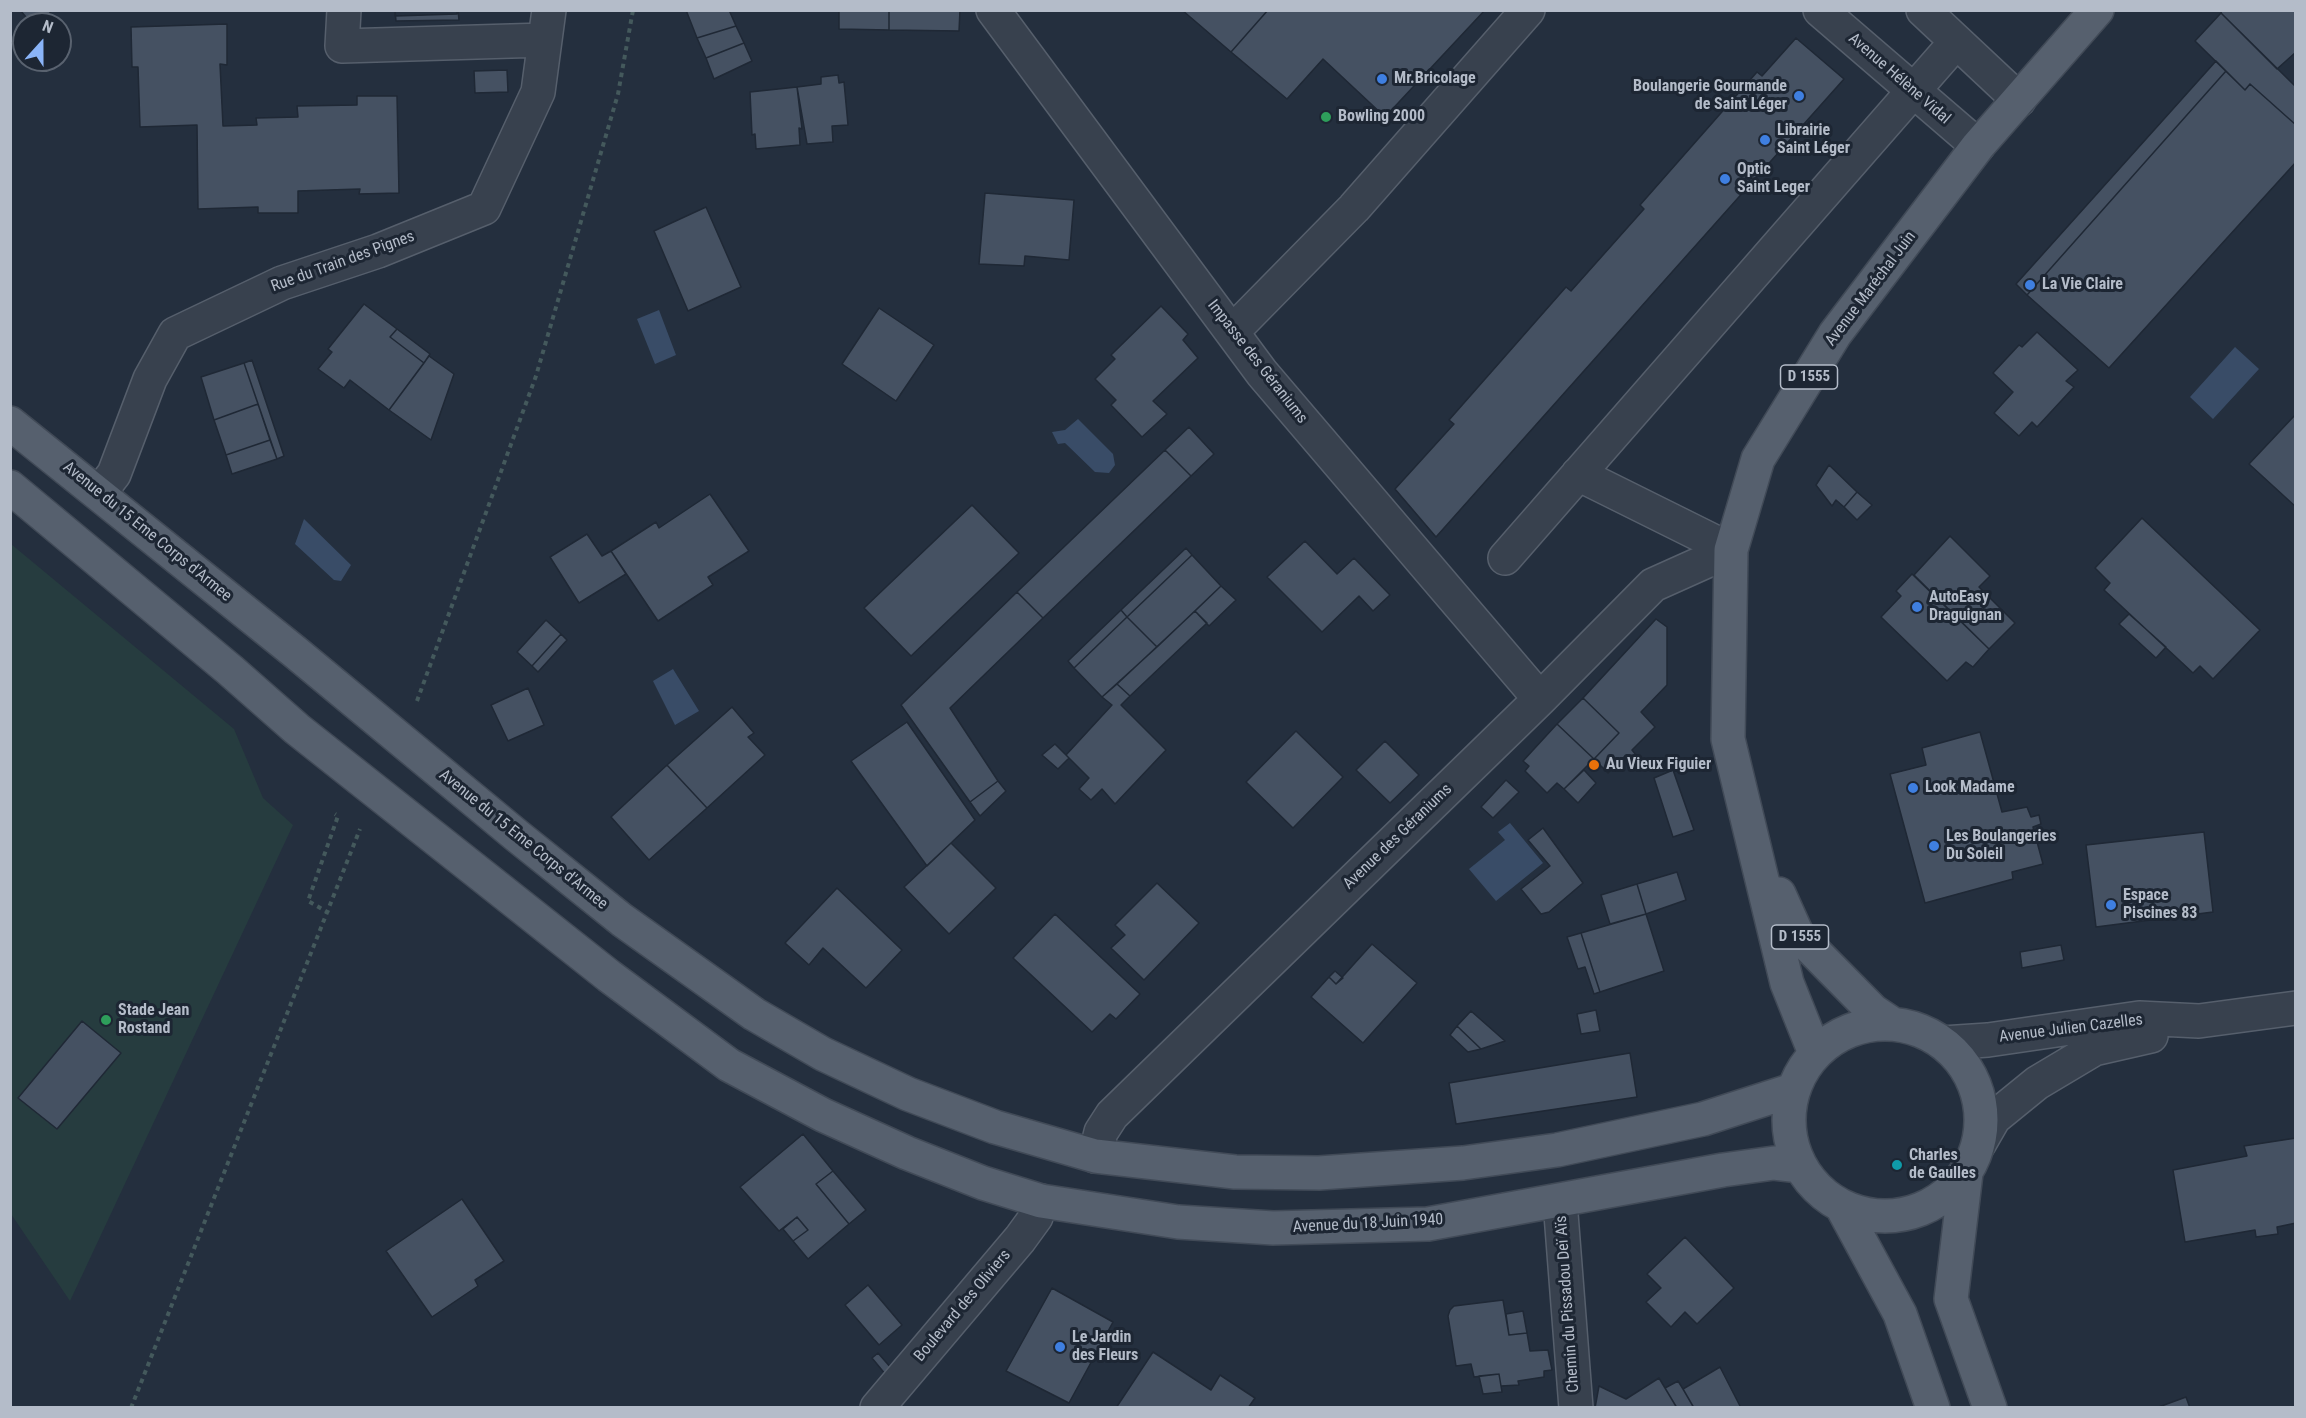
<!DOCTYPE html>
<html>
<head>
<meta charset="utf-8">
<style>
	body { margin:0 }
	#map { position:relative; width:2306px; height:1418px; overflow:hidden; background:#242f3e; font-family:"Roboto Condensed",sans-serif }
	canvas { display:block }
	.frame { position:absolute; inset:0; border:12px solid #b4bcc9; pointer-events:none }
	.north { position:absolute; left:12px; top:12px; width:60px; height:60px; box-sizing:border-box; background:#1d2633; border:2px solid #59626f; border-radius:50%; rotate:21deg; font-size:16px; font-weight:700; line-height:24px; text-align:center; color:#b4bcc9 }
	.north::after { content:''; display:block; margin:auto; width:21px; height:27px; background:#8ab4f8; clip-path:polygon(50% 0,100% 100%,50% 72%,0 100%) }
</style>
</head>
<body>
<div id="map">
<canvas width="2306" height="1418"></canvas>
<div class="frame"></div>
<div class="north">N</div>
</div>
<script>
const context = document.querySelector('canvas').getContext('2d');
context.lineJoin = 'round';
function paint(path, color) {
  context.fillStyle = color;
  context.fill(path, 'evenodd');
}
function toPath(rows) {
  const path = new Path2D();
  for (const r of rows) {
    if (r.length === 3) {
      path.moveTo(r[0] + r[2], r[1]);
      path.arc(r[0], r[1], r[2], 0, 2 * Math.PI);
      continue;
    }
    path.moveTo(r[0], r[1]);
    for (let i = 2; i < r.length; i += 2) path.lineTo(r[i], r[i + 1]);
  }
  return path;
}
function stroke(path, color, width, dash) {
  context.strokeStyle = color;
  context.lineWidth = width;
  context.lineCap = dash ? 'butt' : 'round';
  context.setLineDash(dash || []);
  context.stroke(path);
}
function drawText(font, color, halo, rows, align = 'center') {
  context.font = font + ' "Roboto Condensed",sans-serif';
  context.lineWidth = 6;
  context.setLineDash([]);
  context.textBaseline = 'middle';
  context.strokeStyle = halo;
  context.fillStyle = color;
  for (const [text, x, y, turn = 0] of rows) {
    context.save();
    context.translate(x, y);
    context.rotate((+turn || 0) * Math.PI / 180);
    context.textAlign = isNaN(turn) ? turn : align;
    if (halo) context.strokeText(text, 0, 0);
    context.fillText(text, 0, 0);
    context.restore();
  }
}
const green = toPath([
	[11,544,234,729,263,798,293,825,70,1301,11,1214]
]);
const water = toPath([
	[659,310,676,355,655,364,637,319],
	[2235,347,2259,369,2213,419,2190,397],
	[1078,419,1113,454,1115,465,1109,473,1095,472,1065,443,1058,444,1052,432,1065,430],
	[304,519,351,565,341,581,334,580,295,544],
	[673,669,699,711,675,725,653,681],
	[1510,823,1543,863,1496,901,1469,869,1505,840,1498,832]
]);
const building = toPath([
	[20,10,53,10,38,24,32,24,20,10],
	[395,10,458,10,459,20,396,21,395,10],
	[395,10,457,10,457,14,395,16,395,10],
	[686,10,729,10,736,26,697,38,686,10],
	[839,10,889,10,889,30,839,29,839,10],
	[889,10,960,10,959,31,889,30,889,10],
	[1182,10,1268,10,1231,52,1182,10],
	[1268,10,1485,10,1385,117,1323,59,1287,99,1231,52,1268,10],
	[2222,10,2296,10,2296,52,2277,69,2221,13,2222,10],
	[2221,13,2296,87,2296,125,2250,84,2245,90,2195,41,2221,13],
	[227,24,227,65,220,64,223,126,257,125,256,118,298,117,297,106,357,105,357,96,397,96,399,193,359,194,360,189,298,191,298,213,258,213,258,207,198,209,197,125,140,127,138,67,132,67,131,27,227,24],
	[736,26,744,43,706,58,697,38,736,26],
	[1796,38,1844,79,1436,537,1395,489,1454,424,1449,420,1566,287,1571,291,1644,209,1640,205,1757,72,1762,76,1796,38],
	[744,43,752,61,714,79,706,58,744,43],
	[2216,61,2226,71,2027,295,2016,284,2216,61],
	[507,70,508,92,475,93,474,71,507,70],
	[2226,71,2245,90,2250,84,2296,125,2296,162,2109,368,2027,295,2226,71],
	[838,75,839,83,844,82,848,125,832,126,833,142,807,144,797,87,821,84,821,77,838,75],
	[797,87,802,129,799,128,800,145,756,149,755,134,752,135,750,92,797,87],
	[985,193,1074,200,1069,260,1025,256,1024,266,979,264,985,193],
	[706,207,741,287,688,311,654,231,706,207],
	[364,304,397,329,390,337,424,363,389,410,350,380,344,388,318,369,332,352,328,349,364,304],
	[1161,306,1188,334,1183,340,1198,358,1153,401,1167,414,1142,437,1111,405,1116,400,1095,379,1115,359,1111,355,1161,306],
	[879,308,934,345,896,401,842,364,879,308],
	[397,329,430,354,424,363,390,337,397,329],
	[2037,332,2078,370,2066,381,2074,387,2037,427,2032,422,2019,436,1994,413,2013,392,1993,373,2019,345,2022,347,2037,332],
	[429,356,454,374,431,440,389,410,429,356],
	[252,360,284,456,277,459,244,363,252,360],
	[244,363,258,404,214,420,201,377,244,363],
	[258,404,270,440,226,455,214,420,258,404],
	[2296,414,2296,507,2249,464,2296,414],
	[1189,427,1214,454,1191,476,1165,450,1189,427],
	[270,440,277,459,232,474,226,455,270,440],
	[1165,450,1191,476,1043,618,1017,592,1165,450],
	[1829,465,1857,492,1844,507,1836,500,1832,506,1816,485,1829,465],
	[1857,492,1872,505,1857,520,1844,507,1857,492],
	[710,494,749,551,708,577,713,585,658,621,611,551,656,522,659,528,710,494],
	[972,505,1019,553,911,656,864,608,972,505],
	[2142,518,2260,630,2213,679,2200,666,2193,673,2104,590,2110,583,2095,568,2142,518],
	[587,534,602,556,611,551,626,574,579,603,550,557,587,534],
	[1950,536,1990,576,1979,587,2015,623,1989,649,1914,575,1950,536],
	[1305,541,1337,574,1354,558,1390,595,1373,611,1359,596,1322,632,1267,577,1305,541],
	[1186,548,1192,555,1127,617,1121,610,1186,548],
	[1192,555,1221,586,1157,647,1127,617,1192,555],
	[1912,574,1989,649,1973,667,1966,662,1947,681,1881,617,1901,596,1896,591,1912,574],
	[1221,586,1236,600,1209,626,1195,611,1221,586],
	[1017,592,1043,618,950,708,998,781,970,802,901,705,1017,592],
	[1121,610,1127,617,1074,668,1068,661,1121,610],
	[1195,611,1207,623,1130,696,1117,684,1195,611],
	[2129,614,2166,647,2156,658,2119,624,2129,614],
	[1127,617,1157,647,1102,697,1074,668,1127,617],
	[1656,619,1667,627,1667,685,1641,712,1655,727,1632,750,1636,755,1630,760,1625,756,1608,773,1594,759,1619,733,1583,698,1656,619],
	[546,620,561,634,532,666,517,652,546,620],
	[561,634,567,640,538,672,532,666,561,634],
	[1117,684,1130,696,1121,705,1166,750,1115,804,1102,789,1091,800,1079,789,1089,778,1066,755,1112,705,1102,697,1117,684],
	[528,688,544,725,508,741,491,705,528,688],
	[1583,698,1619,733,1594,759,1557,724,1583,698],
	[732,707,754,733,748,737,765,755,707,808,667,765,732,707],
	[907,722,975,820,927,866,851,761,907,722],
	[1557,724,1594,759,1564,789,1557,783,1547,793,1525,771,1529,766,1523,761,1557,724],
	[1296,731,1343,777,1293,828,1246,782,1296,731],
	[1980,732,2002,812,2027,807,2031,817,2039,815,2041,824,2033,827,2043,864,2012,872,2013,879,1925,903,1890,774,1926,765,1922,748,1980,732],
	[1385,741,1419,775,1390,803,1356,770,1385,741],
	[1055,744,1069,758,1058,769,1042,755,1055,744],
	[667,765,707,808,649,860,611,817,667,765],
	[1584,770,1596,783,1578,803,1564,789,1584,770],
	[1673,770,1694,830,1673,837,1654,778,1673,770],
	[1506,780,1519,792,1493,818,1481,807,1506,780],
	[998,781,1006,791,980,816,970,802,998,781],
	[1543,828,1583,883,1549,912,1541,914,1521,889,1550,866,1528,840,1543,828],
	[2204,832,2213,912,2096,927,2086,845,2204,832],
	[951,843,996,888,949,934,904,887,951,843],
	[1677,872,1686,900,1646,914,1637,884,1677,872],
	[1157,883,1199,923,1144,980,1111,948,1125,935,1115,925,1157,883],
	[1637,884,1646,914,1610,924,1601,895,1637,884],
	[837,888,902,950,866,988,823,948,809,965,785,943,837,888],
	[1055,914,1140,994,1116,1019,1110,1014,1092,1032,1013,958,1055,914],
	[1646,914,1664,971,1600,992,1581,933,1646,914],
	[1581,933,1600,992,1594,994,1585,967,1578,969,1567,937,1581,933],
	[1372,944,1417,983,1363,1043,1311,997,1329,977,1336,984,1372,944],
	[2061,945,2064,960,2022,968,2020,952,2061,945],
	[1335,971,1343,978,1336,984,1329,977,1335,971],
	[1596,1010,1600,1031,1581,1034,1577,1014,1596,1010],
	[1471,1011,1505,1041,1481,1049,1457,1026,1471,1011],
	[82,1021,121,1053,57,1129,18,1098,82,1021],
	[1457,1026,1481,1049,1468,1052,1450,1035,1457,1026],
	[1630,1053,1637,1097,1456,1124,1449,1083,1630,1053],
	[803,1134,833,1171,816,1184,849,1224,808,1259,793,1241,808,1230,797,1217,779,1231,740,1187,803,1134],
	[2296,1138,2296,1223,2277,1227,2278,1234,2256,1237,2255,1230,2185,1242,2173,1170,2247,1156,2244,1146,2296,1138],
	[833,1171,866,1210,849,1224,816,1184,833,1171],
	[462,1199,504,1261,475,1280,478,1286,432,1317,386,1251,462,1199],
	[797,1217,808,1230,793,1241,783,1229,797,1217],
	[1685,1237,1734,1288,1697,1324,1685,1312,1671,1327,1646,1302,1661,1288,1647,1274,1685,1237],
	[868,1285,902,1325,879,1345,845,1305,868,1285],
	[1052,1288,1113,1322,1069,1403,1006,1371,1052,1288],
	[1503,1300,1509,1335,1527,1333,1530,1351,1548,1350,1552,1370,1544,1371,1544,1377,1518,1381,1519,1385,1501,1386,1499,1374,1474,1377,1471,1364,1456,1366,1448,1316,1450,1310,1454,1306,1503,1300],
	[1523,1311,1527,1333,1509,1335,1506,1314,1523,1311],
	[1153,1352,1211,1390,1220,1375,1255,1398,1248,1408,1116,1408,1153,1352],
	[878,1353,892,1369,886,1375,872,1358,878,1353],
	[1720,1367,1741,1408,1694,1408,1683,1389,1720,1367],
	[1499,1374,1502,1392,1483,1394,1479,1376,1499,1374],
	[1659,1378,1677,1408,1595,1408,1599,1386,1626,1399,1659,1378],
	[1678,1381,1683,1389,1694,1408,1677,1408,1665,1388,1678,1381],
	[2186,1397,2190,1408,2156,1408,2186,1397]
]);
const path = toPath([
	[417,701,536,376,618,94,633,10],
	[329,913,308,901,338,816,335,814],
	[131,1408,360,829]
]);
const minor = toPath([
	[344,10,342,46,545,40],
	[993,10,1262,373,1540,699],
	[1820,10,1978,146],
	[1923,10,2019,100],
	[1232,332,1354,208,1528,10],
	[1578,474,1731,550],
	[99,493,114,474,150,379,175,334,282,283,378,251,484,208,538,92,549,10],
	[1505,558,1956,42],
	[1943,1043,1988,1040,2139,1018,2199,1021,2296,1008],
	[1979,1144,1994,1118,2037,1083,2094,1049,2151,1036],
	[1095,1156,1101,1132,1112,1115,1540,699,1653,585,1731,550],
	[1560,1201,1576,1408],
	[877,1408,1020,1239,1036,1217,1041,1201]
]);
const major = toPath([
	[10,423,295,652,516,835,622,920,754,1014,823,1054,908,1094,995,1127,1095,1156,1235,1172,1319,1173,1463,1163,1557,1150,1703,1119,1793,1090],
	[10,487,230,670,297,729,609,976,729,1065,823,1115,907,1153,983,1183,1041,1201,1178,1222,1273,1228,1428,1224,1723,1170,1774,1163,1800,1166],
	[1779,894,1797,934,1873,1011,1891,1023],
	[1885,1120,96],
	[1815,1053,1787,983,1728,739,1731,550,1758,459,1835,334,1978,146,2097,10],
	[1966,1173,1951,1299,1990,1408],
	[1842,1207,1900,1314,1933,1408]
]);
const markers = [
	[1382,79,6,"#3f7fe0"],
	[1799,96,6,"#3f7fe0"],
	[1326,117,6,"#2e9e5b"],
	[1765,140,6,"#3f7fe0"],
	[1725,179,6,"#3f7fe0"],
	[2030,285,6,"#3f7fe0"],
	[1917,607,6,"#3f7fe0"],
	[1594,765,6,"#e8710a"],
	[1913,788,6,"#3f7fe0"],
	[1934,846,6,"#3f7fe0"],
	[2111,905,6,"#3f7fe0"],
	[106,1020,6,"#2e9e5b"],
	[1897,1165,6,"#0f9aa8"],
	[1060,1347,6,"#3f7fe0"]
];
const shields = [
	[1809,377,57],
	[1800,937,57]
];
const shieldNames = [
	["D 1555",1809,377],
	["D 1555",1800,937]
];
const poiNames = [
	["Mr.Bricolage",1394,79],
	["Boulangerie Gourmande",1787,87,"right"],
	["de Saint Léger",1787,105,"right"],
	["Bowling 2000",1338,117],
	["Librairie",1777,131],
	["Saint Léger",1777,149],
	["Optic",1737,170],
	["Saint Leger",1737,188],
	["La Vie Claire",2042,285],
	["AutoEasy",1929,598],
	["Draguignan",1929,616],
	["Au Vieux Figuier",1606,765],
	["Look Madame",1925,788],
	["Les Boulangeries",1946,837],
	["Du Soleil",1946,855],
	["Espace",2123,896],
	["Piscines 83",2123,914],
	["Stade Jean",118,1011],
	["Rostand",118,1029],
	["Charles",1909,1156],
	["de Gaulles",1909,1174],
	["Le Jardin",1072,1338],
	["des Fleurs",1072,1356]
];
const streetNames = [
	["Avenue Hélène Vidal",1899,79,41],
	["Rue du Train des Pignes",343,262,-20],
	["Avenue Maréchal Juin",1871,289,-53],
	["Impasse des Géraniums",1257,362,52],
	["Avenue du 15 Eme Corps d'Armee",147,532,39],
	["Avenue des Géraniums",1398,837,-44],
	["Avenue du 15 Eme Corps d'Armee",523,840,39],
	["Avenue Julien Cazelles",2071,1029,-7],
	["Avenue du 18 Juin 1940",1368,1224,-3],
	["Chemin du Pissadou Deï Aïs",1568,1304,-94],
	["Boulevard des Oliviers",963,1306,-50]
];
paint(green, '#263c3f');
paint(water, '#394c67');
paint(building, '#455162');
stroke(building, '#1f2835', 1.5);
stroke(minor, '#565f6c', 36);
stroke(major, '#414a57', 36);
stroke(path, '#44595c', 4, [4.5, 4.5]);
stroke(minor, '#38414e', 33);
stroke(major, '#56606e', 33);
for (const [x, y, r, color] of markers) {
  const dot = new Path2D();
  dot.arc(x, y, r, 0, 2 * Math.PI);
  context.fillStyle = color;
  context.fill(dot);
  stroke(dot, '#1d2633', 2);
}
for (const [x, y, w] of shields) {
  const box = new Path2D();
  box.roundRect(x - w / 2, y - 12, w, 24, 4.5);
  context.fillStyle = '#1d2633';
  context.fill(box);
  stroke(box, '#b4bcc9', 1.5);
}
drawText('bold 15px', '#b4bcc9', null, shieldNames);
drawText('bold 16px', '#b4bcc9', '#1d2633', poiNames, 'left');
drawText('16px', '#b4bcc9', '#1d2633', streetNames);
</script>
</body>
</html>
